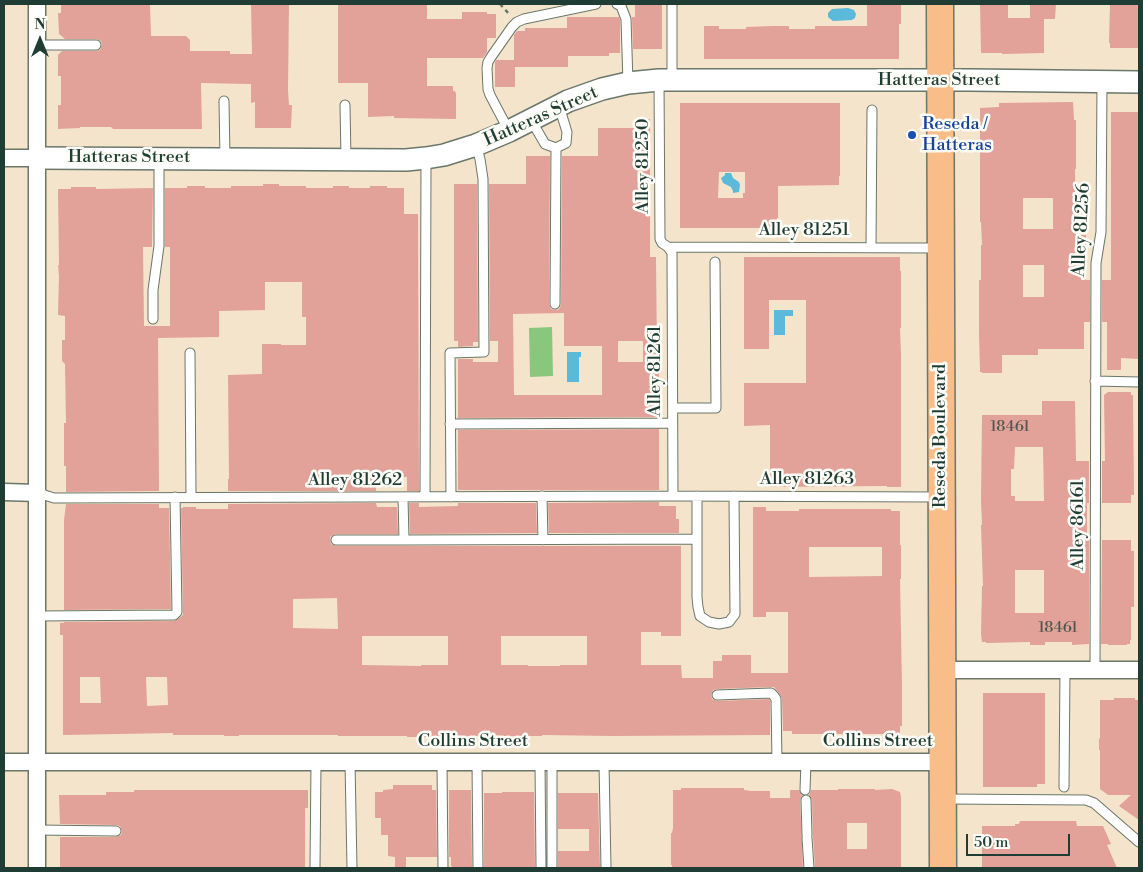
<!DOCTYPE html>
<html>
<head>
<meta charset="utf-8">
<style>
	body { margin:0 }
	#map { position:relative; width:1143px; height:872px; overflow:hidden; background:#f5e4cc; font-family:"Libre Bodoni",serif }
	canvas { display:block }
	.frame { position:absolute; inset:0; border:5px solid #1f3d34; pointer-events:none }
	.north { position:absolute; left:15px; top:15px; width:50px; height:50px; -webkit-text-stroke:4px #fdfcf7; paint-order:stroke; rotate:0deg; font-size:14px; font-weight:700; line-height:20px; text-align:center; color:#1f3d34 }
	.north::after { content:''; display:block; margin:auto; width:18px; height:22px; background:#1f3d34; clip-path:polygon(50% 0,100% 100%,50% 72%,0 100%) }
	.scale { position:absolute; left:966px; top:834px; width:104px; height:22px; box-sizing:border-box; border:2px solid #1f3d34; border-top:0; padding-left:6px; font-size:15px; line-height:18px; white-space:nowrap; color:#1f3d34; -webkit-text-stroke:4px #fdfcf7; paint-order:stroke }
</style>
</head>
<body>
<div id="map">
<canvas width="1143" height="872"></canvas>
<div class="frame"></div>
<div class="north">N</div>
<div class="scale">50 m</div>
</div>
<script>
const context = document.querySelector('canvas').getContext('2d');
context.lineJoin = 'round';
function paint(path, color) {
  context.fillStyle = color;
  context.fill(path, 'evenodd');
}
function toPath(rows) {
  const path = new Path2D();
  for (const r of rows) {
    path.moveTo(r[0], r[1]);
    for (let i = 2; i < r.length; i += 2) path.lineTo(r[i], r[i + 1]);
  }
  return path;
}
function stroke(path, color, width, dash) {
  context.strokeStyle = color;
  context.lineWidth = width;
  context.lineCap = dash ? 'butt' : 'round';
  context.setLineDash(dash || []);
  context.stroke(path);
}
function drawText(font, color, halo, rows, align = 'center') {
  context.font = font + ' "Libre Bodoni",serif';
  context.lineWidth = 5;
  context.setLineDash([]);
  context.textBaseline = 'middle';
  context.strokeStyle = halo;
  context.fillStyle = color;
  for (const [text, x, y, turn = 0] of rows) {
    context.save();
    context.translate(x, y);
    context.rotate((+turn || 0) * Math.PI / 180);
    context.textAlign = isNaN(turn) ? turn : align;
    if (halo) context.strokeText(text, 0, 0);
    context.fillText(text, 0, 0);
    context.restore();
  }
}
const green = toPath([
	[552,327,553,376,530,377,529,328]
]);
const water = toPath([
	[848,8,854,10,856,14,855,18,852,20,833,21,828,17,828,13,832,9],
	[725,173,731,173,733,178,739,182,740,185,739,192,733,193,733,191,731,187,723,183,721,178,725,175],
	[774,310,793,310,793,316,785,316,785,335,774,335],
	[567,352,581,352,581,357,579,357,579,382,567,382]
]);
const building = toPath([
	[61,4,150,4,151,36,186,36,190,40,190,51,230,51,230,54,252,54,251,4,289,4,288,90,289,105,292,105,291,128,255,128,255,102,251,103,251,84,201,83,202,129,113,129,111,127,80,127,80,128,58,129,58,105,61,105,61,76,58,76,58,55,62,51,96,51,100,50,102,45,101,41,96,39,65,39,59,34,58,13,61,13],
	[338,4,427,4,427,19,462,19,462,12,487,12,487,14,496,14,496,38,487,38,487,52,483,58,427,58,427,86,453,86,453,91,455,91,456,94,456,119,394,118,394,116,368,117,368,83,338,83],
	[635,4,662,4,662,49,633,49,632,17,635,17],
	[867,4,901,4,901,24,899,24,899,59,704,59,704,26,719,26,719,29,746,29,746,27,773,26,789,26,789,29,815,29,815,26,867,26],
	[980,4,1008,4,1008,18,1030,18,1030,4,1056,4,1055,19,1044,19,1044,53,1002,54,1002,53,981,53],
	[1110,4,1139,4,1139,48,1110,48,1110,43,1109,43],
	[567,17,619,17,620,20,620,53,609,53,609,56,568,56,568,67,515,67,515,87,495,87,495,62,496,60,514,60,514,35,517,31,525,31,525,28,567,28],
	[1073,102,1074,120,1076,120,1076,169,1075,169,1076,235,1086,235,1086,280,1090,280,1090,322,1084,322,1084,349,1038,349,1038,355,1002,355,1002,373,982,373,982,372,980,372,979,333,979,280,981,280,981,245,982,245,981,222,980,222,980,108,999,107,999,103],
	[1023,198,1053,198,1053,229,1023,229],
	[1023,265,1044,265,1044,297,1023,297],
	[680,103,840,103,840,176,839,176,839,185,778,186,778,218,777,218,777,228,680,228],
	[719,172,745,172,745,193,743,193,743,198,718,198],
	[1111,112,1139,112,1139,359,1121,358,1121,370,1107,370,1107,322,1102,322,1102,280,1111,280],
	[635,119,650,119,650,257,656,257,657,360,659,360,659,417,458,418,458,359,473,359,473,362,498,362,498,341,490,341,489,184,526,184,526,156,550,156,549,304,551,309,558,310,560,308,561,304,562,156,598,156,598,128,635,128],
	[564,313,564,346,602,346,602,395,514,395,513,314],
	[618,341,643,341,643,362,618,362],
	[263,184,279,184,279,186,306,186,306,188,333,188,333,186,349,186,349,188,370,188,370,186,387,186,387,188,404,188,404,214,418,214,419,491,407,491,407,477,376,477,376,491,228,491,228,479,229,479,228,375,262,374,262,344,281,344,281,345,306,345,306,317,302,317,302,282,265,282,265,310,219,311,219,337,158,338,159,491,66,492,66,466,64,466,64,423,66,423,65,364,62,361,62,340,65,340,65,316,58,315,59,276,58,265,59,265,58,189,71,189,71,187,96,187,96,189,153,188,152,247,143,247,144,326,170,326,170,247,165,247,165,188,187,188,187,186,205,186,205,188,231,188,231,186,263,186],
	[454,184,477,184,478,342,473,342,473,346,458,347,458,341,454,341],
	[744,257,900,257,900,271,901,271,901,328,900,328,901,355,901,487,887,487,887,486,770,487,770,425,744,426,744,383,806,383,806,300,769,300,769,349,744,349],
	[1108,392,1131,392,1131,395,1133,395,1134,495,1131,495,1131,503,1102,503,1102,461,1105,461,1104,395],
	[1042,401,1075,401,1076,461,1089,461,1089,503,1087,503,1087,540,1089,540,1089,644,1072,645,1072,642,1045,642,1045,645,1030,645,1030,642,986,643,986,642,982,642,981,634,982,586,983,586,981,525,982,525,981,501,982,415,1042,415],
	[1015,447,1043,447,1044,501,1015,501,1015,496,1011,496,1011,469,1014,469],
	[1015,570,1044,570,1044,613,1015,613],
	[659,429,659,490,458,490,458,430],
	[659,502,659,506,676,506,676,519,679,519,679,533,549,533,548,503],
	[376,503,377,507,397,507,398,534,336,534,330,537,331,544,336,546,681,546,681,636,661,636,661,632,641,632,641,665,681,665,682,678,713,678,713,661,722,661,722,655,751,655,751,673,788,673,788,612,766,612,766,617,753,617,753,507,766,507,766,511,799,511,799,509,891,509,891,511,900,511,900,545,901,545,901,579,900,579,902,688,902,726,900,726,900,734,792,734,792,731,783,731,782,698,778,692,774,687,771,687,717,689,713,690,711,695,712,699,717,701,769,699,770,701,770,735,612,736,542,735,542,736,432,736,432,737,407,737,407,736,338,736,338,735,239,735,239,736,224,736,224,735,173,735,173,733,63,735,63,635,60,635,60,623,64,623,64,622,174,621,178,619,183,615,183,612,181,508,183,508,183,507,196,507,196,509,228,509,228,504],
	[809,547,882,547,882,576,809,577],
	[337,598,338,629,293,628,293,599],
	[362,636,448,636,448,665,421,665,421,666,362,665],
	[501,636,587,636,587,665,560,665,560,666,528,666,528,665,501,665],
	[80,677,100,677,101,703,80,703],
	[146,677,167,677,168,705,147,706],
	[409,503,419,503,419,507,458,506,458,503,536,503,537,533,410,534],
	[66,504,159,504,159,508,169,508,171,609,64,610,64,520],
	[1102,540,1131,540,1131,551,1134,551,1134,607,1131,607,1131,640,1130,640,1130,644,1127,644,1127,645,1108,645,1108,644,1101,644],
	[983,693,1045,693,1045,784,1037,784,1037,787,983,787],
	[1114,698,1135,698,1135,700,1139,700,1139,820,1119,806,1131,795,1108,795,1100,789,1100,750,1099,750,1099,739,1100,738,1100,700,1114,700],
	[393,785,432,785,432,790,436,790,437,857,406,857,406,868,395,868,395,857,388,856,388,835,381,835,381,818,375,818,375,792,383,792,383,790,393,789],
	[681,788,744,788,744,790,751,791,770,791,770,798,790,798,790,790,799,790,802,795,800,800,803,868,672,868,672,865,671,865,671,833,672,833,673,828,673,790,681,790],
	[838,789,875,789,875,790,892,789,900,792,901,797,901,868,815,868,813,836,812,800,809,795,811,790,838,790],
	[847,823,867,823,867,849,847,849],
	[134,790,308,790,308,808,305,808,305,868,60,868,60,837,116,837,121,835,122,831,120,826,116,825,60,824,59,795,106,795,106,792,134,792],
	[449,790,471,790,472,868,452,868,452,866,451,866,451,857,449,857],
	[502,792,534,792,535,868,484,868,484,793,502,793],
	[558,793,598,793,600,868,558,868,558,851,589,851,589,829,558,829],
	[1020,821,1076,821,1077,826,1103,826,1111,844,1107,845,1117,868,982,868,982,826,1015,826,1015,824,1019,824]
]);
const path = toPath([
	[500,4,509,14]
]);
const service = toPath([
	[617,4,621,6,626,19,628,83],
	[37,45,96,45],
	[659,80,660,239,662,243,668,247,938,248],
	[672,80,672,4],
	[224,101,225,159],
	[345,105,346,159],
	[531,120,545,144,556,148,566,143,567,132,559,106],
	[509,131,490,95,488,89,487,68,488,62,491,57,512,27,517,22,524,19,596,4],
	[668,247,672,253,673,496],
	[871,247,872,110],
	[555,304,556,148],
	[153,319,153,290,159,246,159,159],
	[190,353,191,497],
	[1095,381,1139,382],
	[673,408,716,408,715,262],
	[450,424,672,423],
	[38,493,54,498,673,496,939,497],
	[542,496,543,540],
	[697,496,697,597,698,607,700,616,709,622,719,624,729,622,735,614,734,496],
	[403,497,404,540,697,539],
	[425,497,426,159],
	[451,497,450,353,484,352,483,179,480,159,476,145],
	[336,540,404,540],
	[37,616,174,615,177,612,175,497],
	[1095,669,1096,263,1101,232,1102,82],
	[717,695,771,693,774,696,776,699,777,762],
	[350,762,352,868],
	[442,763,443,868],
	[477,763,478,868],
	[540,763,541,868],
	[604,763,606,868],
	[1064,787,1065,669],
	[805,790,806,762],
	[946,799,1086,800,1094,803,1139,842],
	[806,800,807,835],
	[37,830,116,831],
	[807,838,809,868],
	[315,868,316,762],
	[552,868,552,763]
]);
const minor = toPath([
	[4,158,36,158],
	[4,492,38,493],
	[941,670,1139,670],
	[4,762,942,762],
	[37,868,37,4]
]);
const tertiary = toPath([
	[36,158,406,160,426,158,444,155,476,145,509,131,568,101,602,89,628,83,659,80,970,80,1139,82]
]);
const primary = toPath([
	[940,4,943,868]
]);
const markers = [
	[912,135,5,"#1a4fb4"]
];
const numberNames = [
	["18461",1010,427],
	["18461",1058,628]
];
const streetNames = [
	["Hatteras Street",939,81],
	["Hatteras Street",541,117,-24],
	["Hatteras Street",129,158],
	["Alley 81250",644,166,-90],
	["Alley 81256",1082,230,-87],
	["Alley 81251",804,231],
	["Alley 81261",656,371,-90],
	["Reseda Boulevard",941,436,-90],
	["Alley 81263",807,480],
	["Alley 81262",355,481],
	["Alley 86161",1079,525,-90],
	["Collins Street",473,742],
	["Collins Street",878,742]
];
const transitNames = [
	["Reseda /",922,125],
	["Hatteras",922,146]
];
paint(green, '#89c77d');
paint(water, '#5bb9d9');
paint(building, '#e2a199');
stroke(service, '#6a7769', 11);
stroke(minor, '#6a7769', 19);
stroke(tertiary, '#6a7769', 24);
stroke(primary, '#6a7769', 29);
stroke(path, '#6a7769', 2.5, [4, 4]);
stroke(service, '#fff', 9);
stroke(minor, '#fff', 16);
stroke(tertiary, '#fff', 21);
stroke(primary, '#f8bd89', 26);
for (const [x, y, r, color] of markers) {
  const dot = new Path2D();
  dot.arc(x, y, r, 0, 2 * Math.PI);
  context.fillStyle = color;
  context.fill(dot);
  stroke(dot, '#fdfcf7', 2);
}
drawText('15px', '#50564d', null, numberNames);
drawText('18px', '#1f3d34', '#fdfcf7', streetNames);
drawText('18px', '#164399', '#fdfcf7', transitNames, 'left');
</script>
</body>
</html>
